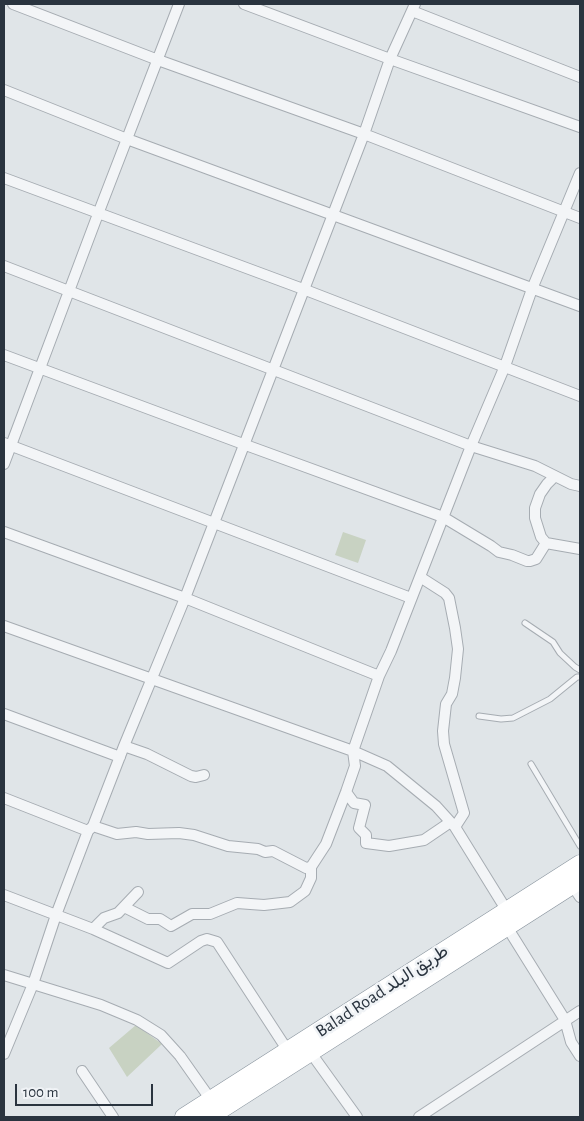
<!DOCTYPE html>
<html>
<head>
<meta charset="utf-8">
<style>
	body { margin:0 }
	#map { position:relative; width:584px; height:1121px; overflow:hidden; background:#e0e5e8; font-family:"Alegreya Sans",sans-serif }
	canvas { display:block }
	.frame { position:absolute; inset:0; border:5px solid #2a343f; pointer-events:none }
	.scale { position:absolute; left:15px; top:1084px; width:138px; height:22px; box-sizing:border-box; border:2px solid #2a343f; border-top:0; padding-left:6px; font-size:15px; line-height:18px; white-space:nowrap; color:#2a343f; -webkit-text-stroke:4px #f0f3f6; paint-order:stroke }
</style>
</head>
<body>
<div id="map">
<canvas width="584" height="1121"></canvas>
<div class="frame"></div>
<div class="scale">100 m</div>
</div>
<script>
const context = document.querySelector('canvas').getContext('2d');
context.lineJoin = 'round';
function paint(path, color) {
  context.fillStyle = color;
  context.fill(path, 'evenodd');
}
function toPath(rows) {
  const path = new Path2D();
  for (const r of rows) {
    path.moveTo(r[0], r[1]);
    for (let i = 2; i < r.length; i += 2) path.lineTo(r[i], r[i + 1]);
  }
  return path;
}
function stroke(path, color, width, dash) {
  context.strokeStyle = color;
  context.lineWidth = width;
  context.lineCap = dash ? 'butt' : 'round';
  context.setLineDash(dash || []);
  context.stroke(path);
}
function drawText(font, color, halo, rows, align = 'center') {
  context.font = font + ' "Alegreya Sans",Vazirmatn,sans-serif';
  context.lineWidth = 5;
  context.setLineDash([]);
  context.textBaseline = 'middle';
  context.strokeStyle = halo;
  context.fillStyle = color;
  for (const [text, x, y, turn = 0] of rows) {
    context.save();
    context.translate(x, y);
    context.rotate((+turn || 0) * Math.PI / 180);
    context.textAlign = isNaN(turn) ? turn : align;
    if (halo) context.strokeText(text, 0, 0);
    context.fillText(text, 0, 0);
    context.restore();
  }
}
const green = toPath([
	[343,532,366,540,358,563,335,555],
	[136,1025,162,1044,127,1077,109,1048]
]);
const lane = toPath([
	[525,623,553,642,560,653,575,667,580,670],
	[479,716,501,719,513,718,550,699,577,677,580,677],
	[531,764,580,846]
]);
const street = toPath([
	[13,4,158,60,364,134,580,218],
	[244,4,390,59,580,127],
	[412,11,580,77],
	[4,90,127,139,580,306],
	[4,178,303,289,580,396],
	[4,266,471,446,535,466,571,484,580,486],
	[4,355,243,444,443,517,491,546,499,552,512,555,527,561,530,561,536,559,546,543],
	[4,443,411,598],
	[4,464,98,214,179,4],
	[555,476,547,484,540,494,535,508,535,518,541,537,546,543,580,549],
	[4,532,185,598,379,676],
	[420,577,445,593,449,598,455,628,458,649,455,678,452,694,446,704,443,731,444,744,464,813,455,827],
	[4,626,353,751,387,766,436,806,455,827,507,911],
	[4,714,120,757],
	[124,746,147,754,191,776,196,777,204,775],
	[346,792,354,803,365,805,359,828,366,835,366,843,389,846,424,840,449,823],
	[4,798,88,831],
	[93,826,117,834,136,832,148,834,179,833,194,835,228,846,258,849,265,852,273,851,306,868,311,867],
	[572,885,580,897],
	[4,895,93,929,168,963,201,941,207,939,217,942,288,1051],
	[124,907,148,919,160,919,171,926,192,914,210,914,237,903,264,905,290,902,305,891,311,878,311,867,326,844,346,792,355,766,353,751,379,676,391,651,471,446,505,366,532,289,580,173],
	[507,927,565,1020,571,1042,580,1056],
	[93,929,104,918,118,913,138,892],
	[4,975,101,1005,137,1020,161,1035,180,1056,211,1100],
	[311,1053,357,1117],
	[4,1054,33,984,56,915,88,831,93,826,124,746,185,598,364,134,390,59,415,4],
	[82,1071,113,1117],
	[419,1117,580,1011]
]);
const highway = toPath([
	[184,1117,580,864],
	[209,1117,580,880]
]);
const streetNames = [
	["Balad Road طريق البلد",382,991,-33]
];
paint(green, '#c8d2c2');
stroke(lane, '#a6acb2', 7);
stroke(street, '#a6acb2', 12);
stroke(highway, '#89949e', 19);
stroke(lane, '#f3f5f7', 5);
stroke(street, '#f3f5f7', 10);
stroke(highway, '#fff', 18);
drawText('18px', '#2a343f', '#f0f3f6', streetNames);
</script>
</body>
</html>
